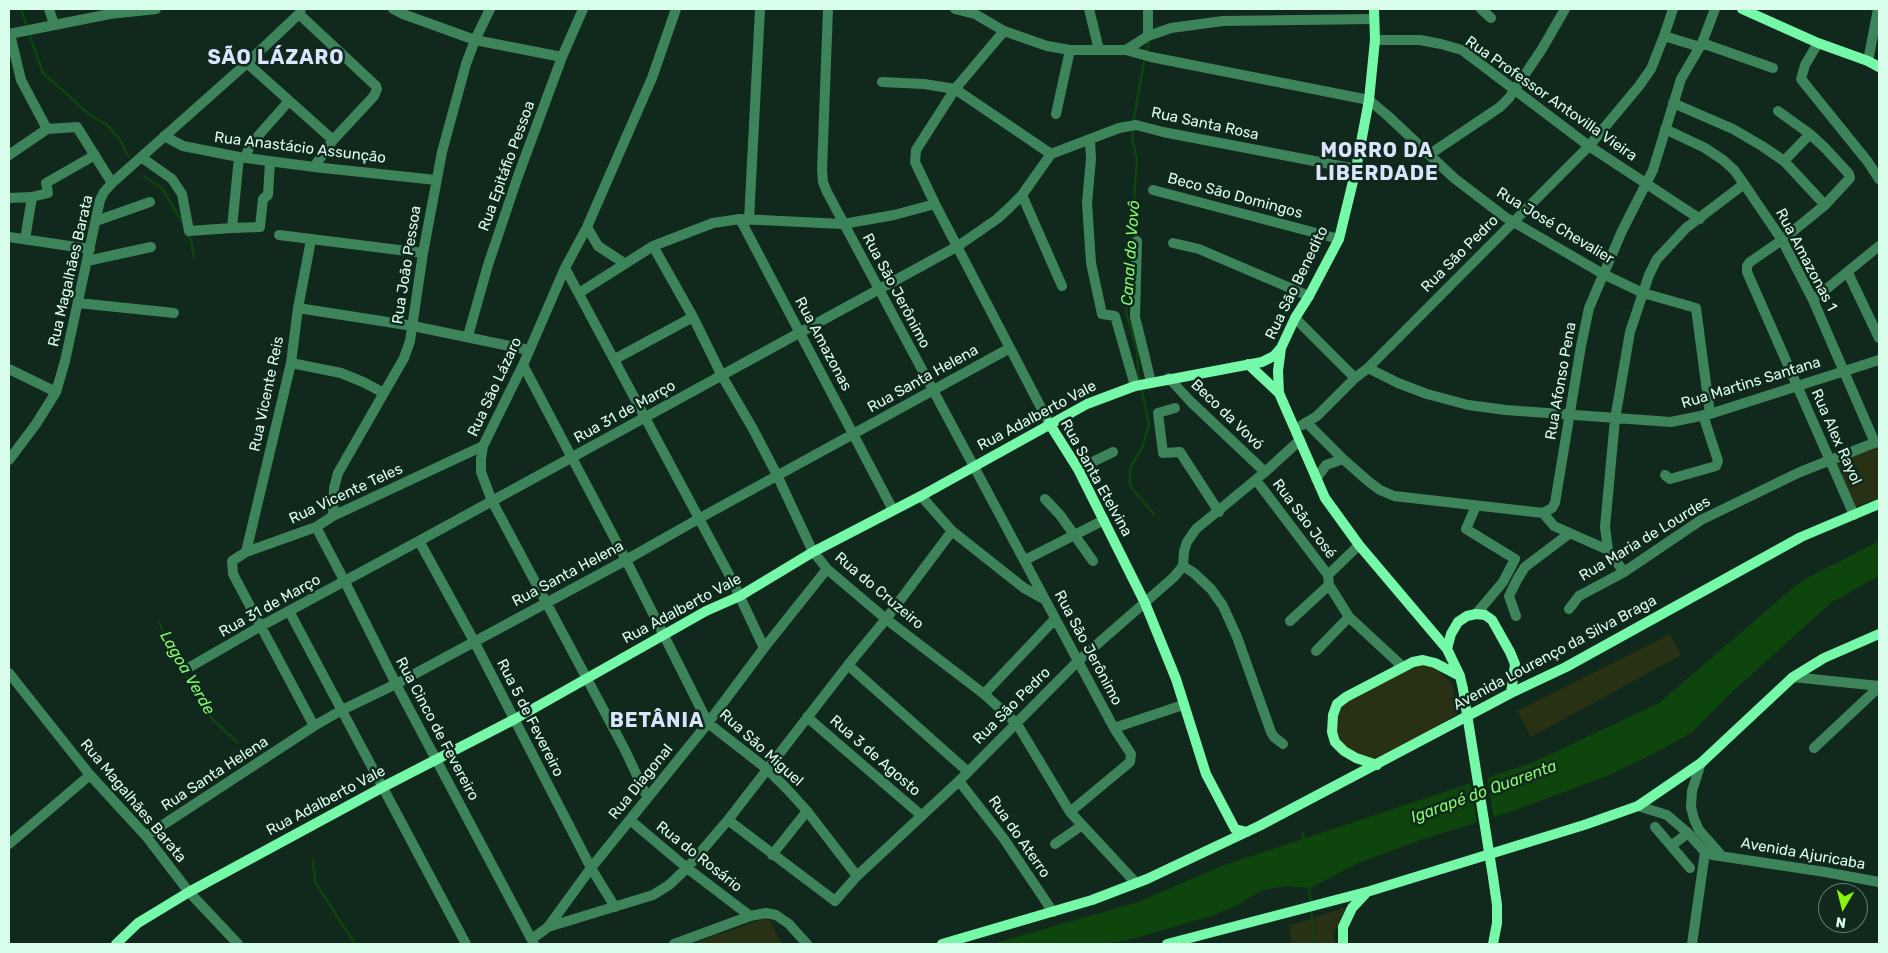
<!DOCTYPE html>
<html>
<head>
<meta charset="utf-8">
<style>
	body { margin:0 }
	#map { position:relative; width:1888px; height:953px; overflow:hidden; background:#11281d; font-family:Rubik,sans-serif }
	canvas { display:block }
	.frame { position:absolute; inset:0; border:10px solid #d9fdeb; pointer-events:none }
	.north { position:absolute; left:1818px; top:883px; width:50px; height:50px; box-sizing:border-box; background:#11281d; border:1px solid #617d6f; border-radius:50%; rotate:188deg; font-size:14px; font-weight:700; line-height:20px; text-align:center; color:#d9fdeb }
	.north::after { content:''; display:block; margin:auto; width:18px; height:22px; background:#89f40e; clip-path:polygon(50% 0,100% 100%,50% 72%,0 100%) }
</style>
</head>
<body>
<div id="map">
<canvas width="1888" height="953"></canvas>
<div class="frame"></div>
<div class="north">N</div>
</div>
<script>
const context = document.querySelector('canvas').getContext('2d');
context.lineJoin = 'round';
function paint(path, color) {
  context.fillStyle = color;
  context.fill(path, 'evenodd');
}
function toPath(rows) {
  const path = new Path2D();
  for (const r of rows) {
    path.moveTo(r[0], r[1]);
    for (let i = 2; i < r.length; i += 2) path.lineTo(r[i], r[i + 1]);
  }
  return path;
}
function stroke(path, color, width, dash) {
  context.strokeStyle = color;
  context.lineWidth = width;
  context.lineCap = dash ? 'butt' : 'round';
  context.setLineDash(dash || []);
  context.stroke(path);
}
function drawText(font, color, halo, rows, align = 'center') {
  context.font = font + ' Rubik,sans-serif';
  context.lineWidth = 5;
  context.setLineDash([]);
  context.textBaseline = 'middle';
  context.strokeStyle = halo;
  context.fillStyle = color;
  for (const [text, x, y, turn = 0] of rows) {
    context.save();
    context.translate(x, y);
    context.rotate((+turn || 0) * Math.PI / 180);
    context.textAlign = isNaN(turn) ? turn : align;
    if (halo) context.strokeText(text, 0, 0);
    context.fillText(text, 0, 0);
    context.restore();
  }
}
const green = toPath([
	[1879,446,1879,498,1856,507,1835,460],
	[1670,634,1681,655,1531,737,1517,711],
	[1418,662,1431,665,1453,684,1457,714,1384,760,1371,758,1351,751,1336,737,1334,721,1342,703],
	[1346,907,1334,933,1335,944,1292,944,1289,926],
	[768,917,782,944,691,944]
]);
const water = toPath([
	[1879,541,1879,576,1832,602,1731,693,1691,733,1655,753,1607,776,1510,812,1424,839,1358,863,1310,888,1286,886,1263,890,1247,899,1240,904,1211,916,1125,941,1104,944,992,944,1138,902,1224,865,1534,762,1659,703,1795,586,1811,576]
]);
const pier = toPath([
	[1487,775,1494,820,1477,825,1470,781]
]);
const stream = toPath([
	[21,9,28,29],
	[29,34,43,73,90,115,107,125,119,138,129,157],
	[1147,52,1149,40],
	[1133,123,1145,57],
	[1133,129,1132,138,1137,159,1126,312,1137,350,1138,371,1140,383],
	[143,176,161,187,183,223],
	[187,235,191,240,194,257],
	[1141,388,1149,424,1143,446,1130,468,1130,486,1154,514],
	[159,623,187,677,212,719,238,743],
	[1302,833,1305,841],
	[313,861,315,882,355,944],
	[1309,887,1311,903],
	[1311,909,1314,944]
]);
const street = toPath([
	[49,9,54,24],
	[393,9,403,14,475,40,562,57],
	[828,9,822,170,823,182,827,192,1078,661,1114,728,1131,754,1130,762,1070,812],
	[955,9,975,14,1004,31,1047,46,1070,50,1126,50,1148,36,1171,28,1223,21,1374,19],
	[1089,9,1099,50],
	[1481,9,1491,18],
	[299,14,376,86,377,89,374,96,333,140,314,167],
	[1004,31,955,89,916,150,915,162,935,204,1049,423],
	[9,34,110,14,156,9],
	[10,34,21,80,47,129,77,127,112,183],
	[1148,36,1148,9],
	[1664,36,1700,47],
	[1375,40,1420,40,1441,44,1462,50,1589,146,1700,219],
	[1702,43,1773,68],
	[1818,43,1805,65,1801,79,1868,162,1879,179],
	[1126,50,1151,57,1369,100,1388,116,1454,178,1505,217,1603,274,1643,293,1696,308,1710,414],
	[1868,61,1878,9],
	[247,63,333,140],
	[882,82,924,84,955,89,1051,154],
	[1673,103,1733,129,1762,146,1784,161,1825,205],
	[1778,111,1810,134,1825,148,1849,174,1850,178,1825,205,1782,240,1750,262,1747,266,1747,272,1854,515],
	[1056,114,1070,50],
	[1665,129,1705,148,1723,160,1734,170,1744,184,1782,240,1813,300,1875,443],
	[164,136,183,146,239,157,314,167,436,180],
	[1090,140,1091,159,1087,203,1091,263,1102,314,1115,316,1135,386],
	[1051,154,1119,128,1136,125,1163,132,1356,169],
	[1430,154,1500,107,1509,98,1542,49,1565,9],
	[9,155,47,129],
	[141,157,172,179,182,194,189,231,232,228,260,227,263,199,268,195,270,162],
	[245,158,250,145,289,101],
	[1784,161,1810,134],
	[1153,190,1339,239],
	[1022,195,1062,286],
	[9,198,32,197],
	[740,219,893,510],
	[749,220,760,9],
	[96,221,150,202],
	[587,227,598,246,624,263],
	[232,228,239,157],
	[279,235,423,253],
	[9,237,90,249],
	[25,239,32,197,48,193,46,183,95,155],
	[1137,241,1135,317,1151,382],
	[1173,243,1199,249,1220,258,1309,296],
	[653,246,693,317,722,376,753,429,777,475,813,552,820,560,827,569,886,619,984,694,1017,724,1070,812,1136,883],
	[87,261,151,247],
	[565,268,733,582,764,648],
	[1848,273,1879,338],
	[579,293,653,246,713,223,740,219,843,224,894,215,935,204],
	[1813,300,1879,246],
	[78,303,174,313],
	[298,308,413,326,529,350],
	[1295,318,1355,378],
	[468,336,488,265,518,176,562,57,583,9],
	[615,359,693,317],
	[291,363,341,373,363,382,384,393],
	[523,365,626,560,708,723,767,769,787,789,807,811,857,876],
	[1368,368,1398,383,1427,394,1468,405,1506,410,1671,422,1710,414,1879,360],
	[9,369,56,392],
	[1169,378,1190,401,1265,472],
	[1175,408,1158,413,1163,453,1180,452,1219,512],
	[1307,423,1343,459,1368,481,1380,490,1394,496,1543,513,1552,508,1555,503,1581,346,1589,308,1622,231,1653,170,1681,79,1702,43,1715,9],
	[1302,425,1317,416,1355,378,1368,368,1589,146,1639,86,1651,69,1664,36,1673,9],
	[9,460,36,424,56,392,65,361,100,200,104,192,112,183,247,63,299,14,301,9],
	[1078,469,1113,452],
	[1665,475,1670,479,1716,466,1718,461,1703,415],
	[1316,479,1326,465,1343,459],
	[1256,480,1328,575,1329,585,1349,617,1403,667],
	[921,496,952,531,1024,588,1044,599],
	[1045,499,1060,515,1093,561],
	[1543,513,1554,526,1608,550],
	[333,516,334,488,338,473,404,358,410,341,423,253,442,152,466,64,475,40,490,9],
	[316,527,345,582,396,684,534,944],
	[419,541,474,641,591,868,615,907],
	[246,552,291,363,298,308,311,240],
	[1025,560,1104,520],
	[1183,566,1194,573,1211,589,1223,606,1237,637,1271,732,1274,737,1283,744],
	[1624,572,1608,550,1605,527,1615,419,1630,332,1649,275,1657,259,1686,228,1744,184],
	[1328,575,1359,545],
	[1569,609,1579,596,1624,572,1701,520,1800,472,1879,441],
	[289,611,466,944],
	[1476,614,1503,582,1515,559,1466,529,1476,506],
	[1516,616,1509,596,1518,578,1525,567,1570,533],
	[1290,621,1329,585],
	[1316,651,1349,617],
	[848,665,967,771],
	[190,667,261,626,419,541,958,246,997,219,1009,208,1022,195,1051,154],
	[9,673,90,775,146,836,189,892,238,944],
	[1793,677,1879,686],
	[984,694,1055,619],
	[807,717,922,816],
	[314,726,233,574,232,561,246,552,316,527,333,516,483,446],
	[1114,728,1183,705],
	[1814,748,1879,687],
	[1701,763,1692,791,1691,807,1694,819,1699,830,1722,856],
	[959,781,1004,839,1053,912],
	[647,797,625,750,492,501,481,472,481,459,483,446,523,365,565,268,587,227,652,78,676,9],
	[1638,806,1667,815,1688,833,1705,852,1713,855,1825,872,1879,882],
	[630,820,687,868,750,916],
	[728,820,835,901,857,876,959,781,1078,661,1174,577,1183,566,1184,551,1187,542,1196,529,1265,472,1300,440],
	[1655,827,1690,868],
	[146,836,314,726,342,710,396,684,626,560,700,518,1010,348],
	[9,844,90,775],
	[1055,844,1081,826],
	[1671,846,1688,833],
	[772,855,807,811],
	[548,927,653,895,669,885,687,868,728,820,848,665,886,619,952,531],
	[532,939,548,927,591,868,708,723,764,648,827,569],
	[674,944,750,916,766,913,776,915,789,924,807,944],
	[1692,944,1705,852]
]);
const secondary = toPath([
	[1742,9,1818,43,1868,61,1879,67],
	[1248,364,1279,393,1325,498,1359,545,1447,649,1460,676,1463,689],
	[1279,393,1278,371,1281,348,1295,318,1309,296,1339,239,1356,169,1369,100,1375,40,1374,9],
	[1049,423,1078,469,1145,603,1176,679,1206,774,1235,829,1247,832],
	[1447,649,1451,634,1458,622,1467,616,1476,614,1485,615,1492,620,1510,652,1515,664,1511,693],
	[1377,765,1356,758,1344,751,1335,742,1332,732,1333,715,1337,704,1346,697,1413,662,1423,660,1435,663,1460,676],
	[116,944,138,923,189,892,383,787,515,719,706,611,740,596,813,552,921,496,1087,404,1135,386,1262,362,1274,356,1281,348],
	[942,944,1092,900,1147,879,1259,826,1511,693,1566,667,1801,537,1879,504],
	[1167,944,1370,891,1584,825,1638,806,1701,763,1793,677,1824,658,1879,634],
	[1343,944,1343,927,1352,908,1366,893],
	[1493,944,1497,923,1497,905,1493,877]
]);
const secondaryBridge = toPath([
	[1463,689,1493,877]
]);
const streetNames = [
	["Rua Professor Antovilla Vieira",1551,99,35],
	["Rua Santa Rosa",1205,124,12],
	["Rua Anastácio Assunção",300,148,7],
	["Rua Epitáfio Pessoa",507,166,-70],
	["Beco São Domingos",1235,196,15],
	["Rua José Chevalier",1555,226,31],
	["Rua São Pedro",1460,254,-45],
	["Rua Amazonas 1",1806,260,62],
	["Rua João Pessoa",407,265,-81],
	["Rua Magalhães Barata",71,271,-77],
	["Rua São Benedito",1297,283,-64],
	["Rua São Jerônimo",896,291,62],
	["Rua Amazonas",823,344,62],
	["Rua Santa Helena",923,379,-29],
	["Rua Afonso Pena",1561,381,-80],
	["Rua Martins Santana",1751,383,-17],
	["Rua São Lázaro",495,387,-65],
	["Rua Vicente Reis",267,394,-78],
	["Rua 31 de Março",625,412,-29],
	["Beco da Vovó",1227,415,44],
	["Rua Adalberto Vale",1037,416,-28],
	["Rua Alex Rayol",1836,437,66],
	["Rua Santa Etelvina",1096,478,61],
	["Rua Vicente Teles",346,494,-25],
	["Rua São José",1304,519,53],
	["Rua Maria de Lourdes",1645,539,-31],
	["Rua Santa Helena",568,574,-28],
	["Rua do Cruzeiro",879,591,40],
	["Rua 31 de Março",270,606,-29],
	["Rua Adalberto Vale",682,609,-28],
	["Rua São Jerônimo",1088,648,62],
	["Avenida Lourenço da Silva Braga",1555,653,-28],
	["Rua São Pedro",1012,706,-45],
	["Rua 5 de Fevereiro",530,718,63],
	["Rua Cinco de Fevereiro",437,729,62],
	["Rua São Miguel",761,748,42],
	["Rua 3 de Agosto",875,756,41],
	["Rua Santa Helena",215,774,-33],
	["Rua Diagonal",641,782,-51],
	["Rua Magalhães Barata",133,801,50],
	["Rua Adalberto Vale",326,801,-28],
	["Rua do Aterro",1019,837,55],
	["Avenida Ajuricaba",1803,854,10],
	["Rua do Rosário",699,857,38]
];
const waterNames = [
	["Canal do Vovô",1131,253,-86],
	["Lagoa Verde",187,673,60],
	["Igarapé do Quarenta",1484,792,-20]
];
const districtNames = [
	["SÃO LÁZARO",276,58],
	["MORRO DA",1377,151],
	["LIBERDADE",1377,174],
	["BETÂNIA",657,721]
];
paint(green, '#283114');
paint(water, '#0d450d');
paint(pier, '#11281d');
stroke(stream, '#0d450d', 2.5);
stroke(street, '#3e845b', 10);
stroke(secondary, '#75f9a9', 10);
stroke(secondaryBridge, '#75f9a9', 10);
drawText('15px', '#d9fdeb', '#11281d', streetNames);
drawText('italic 16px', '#84f96c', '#11281d', waterNames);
context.letterSpacing = '1px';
drawText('bold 20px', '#dbe4fd', '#11281d', districtNames);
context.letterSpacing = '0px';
</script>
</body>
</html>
